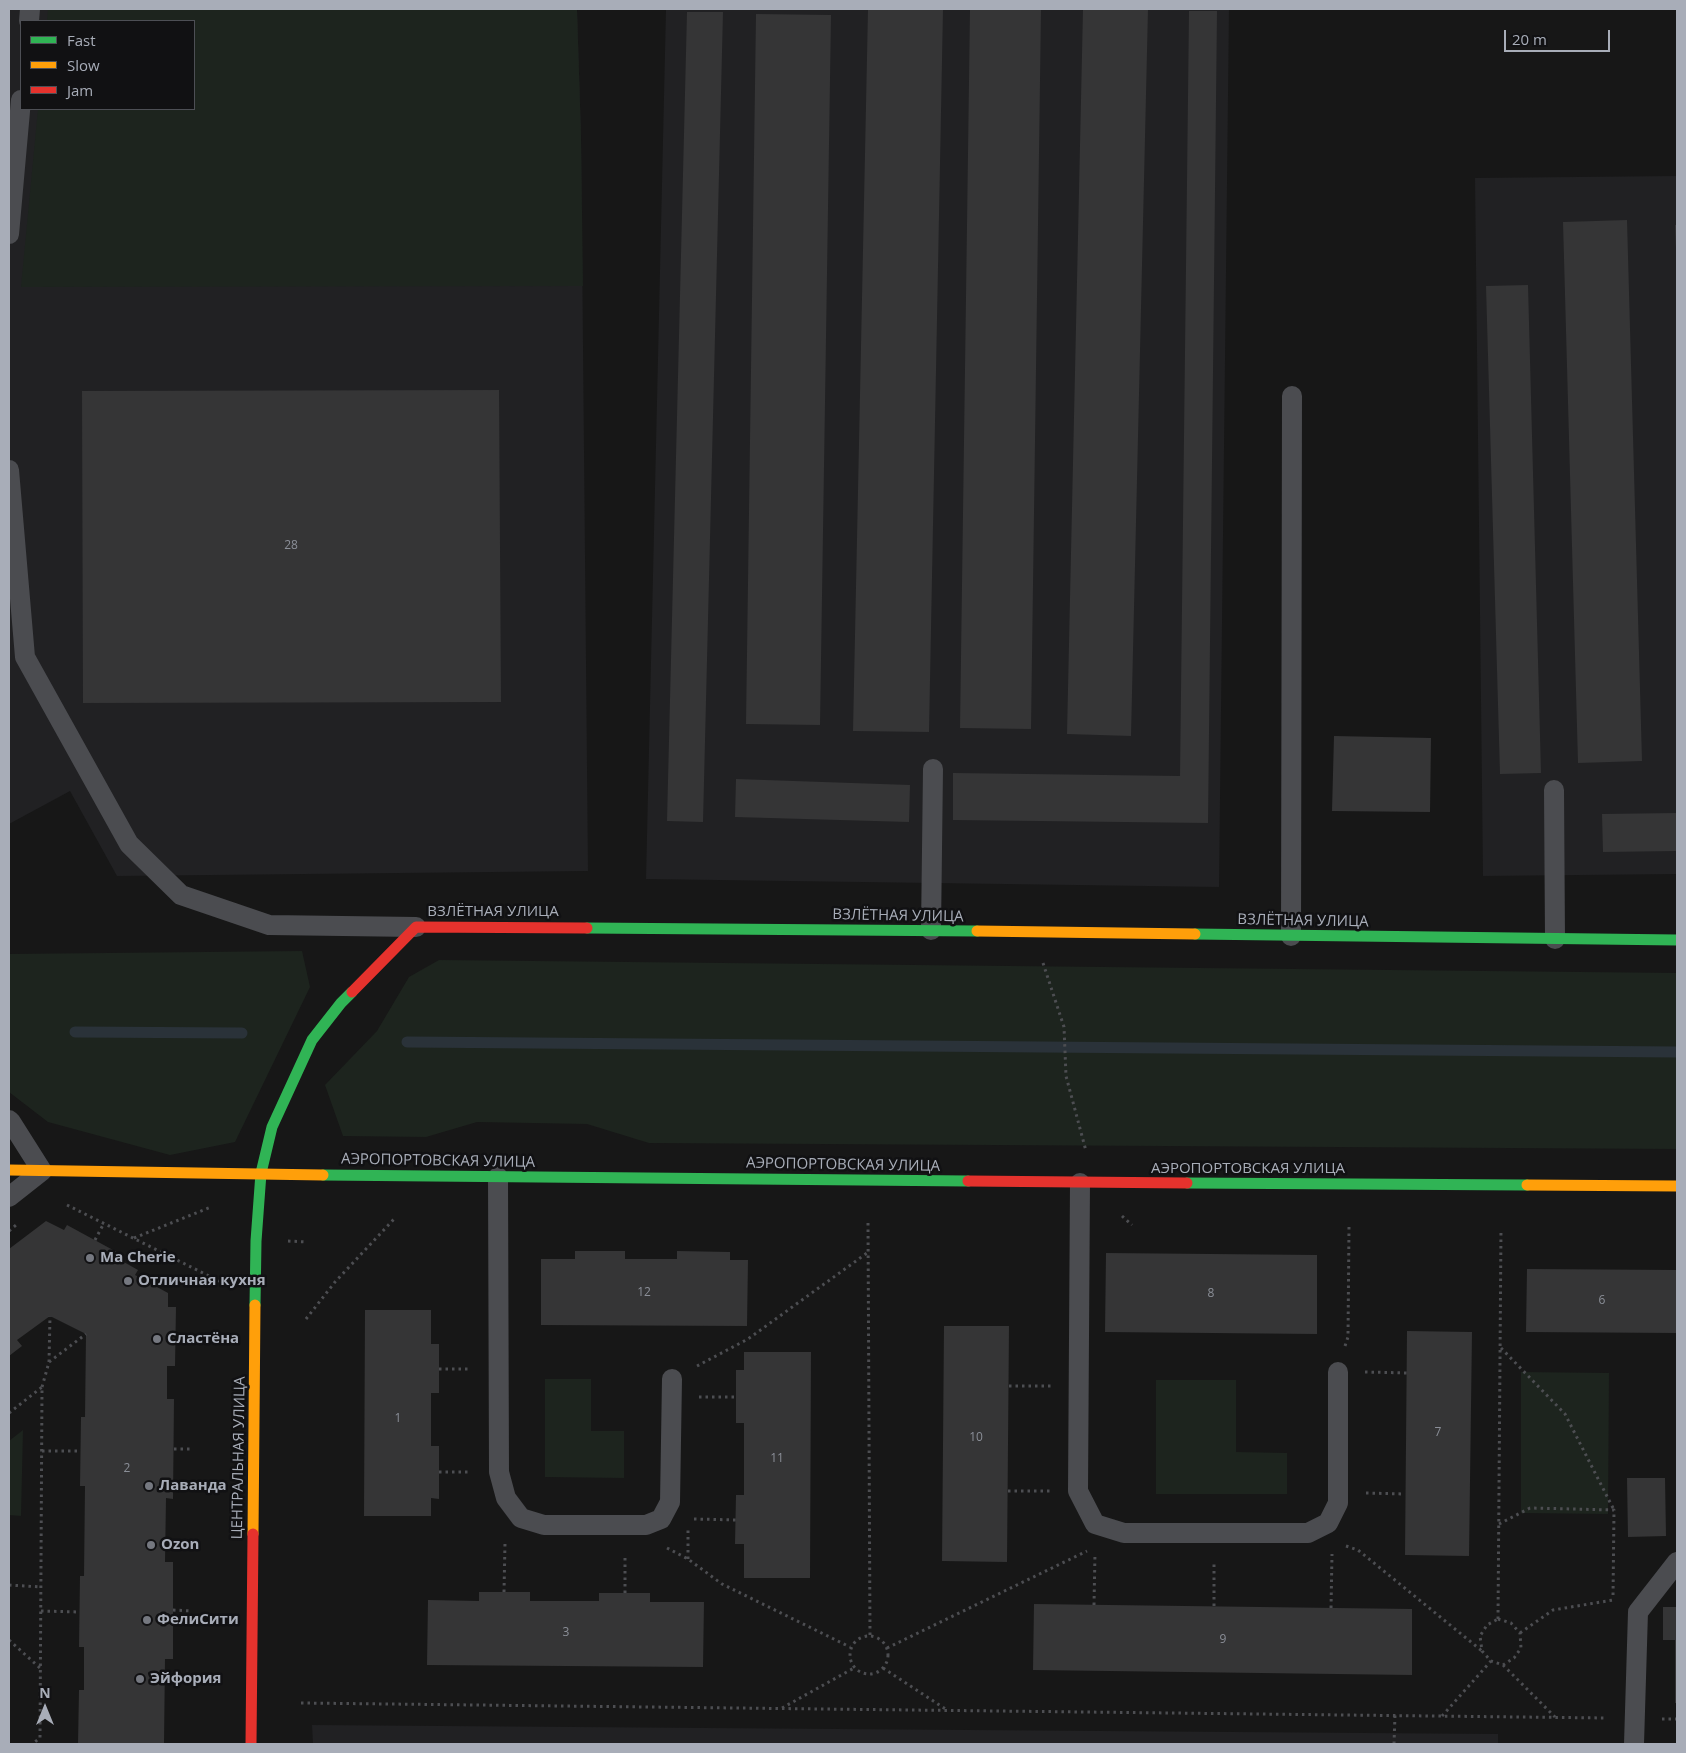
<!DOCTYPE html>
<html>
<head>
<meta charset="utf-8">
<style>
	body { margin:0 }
	#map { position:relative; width:1686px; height:1753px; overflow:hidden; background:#171717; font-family:"Open Sans",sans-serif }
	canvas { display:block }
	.frame { position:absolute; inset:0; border:10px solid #a8adb8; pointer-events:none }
	.legend { position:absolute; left:20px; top:20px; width:175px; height:90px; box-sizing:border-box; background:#111113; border:1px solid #4d4f55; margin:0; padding:6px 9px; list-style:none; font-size:15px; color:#a8adb8 }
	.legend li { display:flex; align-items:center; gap:10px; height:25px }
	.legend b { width:25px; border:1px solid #4d4f55 }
	.north { position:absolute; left:20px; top:1683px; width:50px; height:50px; -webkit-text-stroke:4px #111113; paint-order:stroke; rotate:0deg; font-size:14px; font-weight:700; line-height:20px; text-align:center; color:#a8adb8 }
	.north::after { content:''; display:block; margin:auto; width:18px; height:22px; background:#a8adb8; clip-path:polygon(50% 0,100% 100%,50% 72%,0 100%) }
	.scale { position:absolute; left:1504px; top:30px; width:106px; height:22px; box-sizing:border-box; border:2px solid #a8adb8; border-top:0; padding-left:6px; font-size:15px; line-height:18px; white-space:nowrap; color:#a8adb8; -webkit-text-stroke:4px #111113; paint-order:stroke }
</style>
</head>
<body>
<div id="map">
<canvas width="1686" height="1753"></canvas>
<div class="frame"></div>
<ul class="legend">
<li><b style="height:6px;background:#30b455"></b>Fast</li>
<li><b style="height:6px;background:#ff9f0a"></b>Slow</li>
<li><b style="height:6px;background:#e5322d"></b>Jam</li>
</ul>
<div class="north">N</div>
<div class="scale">20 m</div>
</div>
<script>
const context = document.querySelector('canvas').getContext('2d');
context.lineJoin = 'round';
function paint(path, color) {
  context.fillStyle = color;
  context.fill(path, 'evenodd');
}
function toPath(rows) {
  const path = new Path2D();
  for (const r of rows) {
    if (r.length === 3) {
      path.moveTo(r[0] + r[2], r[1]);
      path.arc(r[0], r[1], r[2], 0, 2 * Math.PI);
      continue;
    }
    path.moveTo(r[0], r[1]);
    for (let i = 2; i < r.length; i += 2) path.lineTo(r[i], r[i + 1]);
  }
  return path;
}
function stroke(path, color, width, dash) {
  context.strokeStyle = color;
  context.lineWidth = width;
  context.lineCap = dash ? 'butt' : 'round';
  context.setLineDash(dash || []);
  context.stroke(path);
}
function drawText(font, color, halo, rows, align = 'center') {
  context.font = font + ' "Open Sans",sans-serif';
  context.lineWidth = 5;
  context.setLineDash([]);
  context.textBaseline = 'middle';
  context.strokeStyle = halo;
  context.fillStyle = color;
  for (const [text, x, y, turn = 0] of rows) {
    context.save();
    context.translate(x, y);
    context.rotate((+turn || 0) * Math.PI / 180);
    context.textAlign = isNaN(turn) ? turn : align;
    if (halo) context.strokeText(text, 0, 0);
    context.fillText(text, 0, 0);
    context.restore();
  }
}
const built = toPath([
	[9,9,577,9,581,135,588,871,117,876,70,791,9,824],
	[21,21,194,21,194,109,21,109],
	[666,9,1229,9,1219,887,646,879],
	[1677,176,1677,874,1483,876,1475,178],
	[312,1725,1498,1734,1498,1744,313,1744]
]);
const green = toPath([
	[48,9,577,9,581,135,583,286,21,287,38,109,194,109,194,21,47,21],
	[302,951,310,987,235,1142,170,1155,48,1122,9,1092,9,954],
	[439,960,1677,973,1677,1149,649,1143,587,1124,477,1122,426,1137,343,1136,325,1085,377,1031,409,977],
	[1521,1372,1609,1373,1608,1514,1521,1513],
	[545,1379,591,1379,591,1431,624,1431,624,1478,545,1477],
	[1156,1380,1236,1380,1236,1452,1287,1453,1287,1494,1156,1494],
	[23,1430,21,1516,9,1515,9,1441]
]);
const stream = toPath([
	[75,1032,242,1033],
	[407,1042,1677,1052]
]);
const building = toPath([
	[868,9,943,9,929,732,853,731],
	[970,9,1041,9,1031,729,960,728],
	[1083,9,1148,9,1131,736,1067,734],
	[1189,11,1217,11,1208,823,953,820,953,773,1180,776],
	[687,12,723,12,703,822,667,821],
	[756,14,831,15,820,725,746,724],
	[1627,220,1642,761,1578,763,1563,222],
	[1675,225,1677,225,1677,249,1676,249],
	[1528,285,1541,773,1500,774,1486,286],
	[499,390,501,702,83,703,82,391],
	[1334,736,1431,738,1430,812,1332,811],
	[736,779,910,785,909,822,735,817],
	[1677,813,1677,851,1603,852,1602,814],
	[46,1221,64,1230,67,1225,124,1256,122,1261,138,1270,135,1275,168,1293,168,1307,176,1307,175,1366,167,1366,167,1399,174,1399,173,1499,166,1498,165,1562,173,1562,173,1659,165,1659,164,1744,78,1744,79,1690,84,1690,84,1647,79,1647,80,1576,84,1576,85,1486,80,1486,81,1417,85,1417,86,1334,50,1316,17,1340,22,1346,9,1356,9,1249],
	[575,1251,625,1251,625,1259,677,1259,677,1251,730,1252,730,1260,748,1260,747,1326,541,1325,541,1259,575,1259],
	[1106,1253,1317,1255,1317,1334,1105,1332],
	[1527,1269,1677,1270,1677,1333,1526,1332],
	[365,1310,431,1310,431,1344,439,1344,439,1393,431,1393,431,1446,439,1446,439,1499,431,1498,431,1516,364,1516],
	[944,1326,1009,1326,1007,1562,942,1561],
	[1407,1331,1472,1332,1469,1556,1405,1555],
	[744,1352,811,1352,810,1578,744,1578,744,1544,735,1544,736,1495,744,1495,744,1423,736,1423,736,1370,744,1370],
	[1627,1478,1665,1478,1666,1536,1628,1537],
	[479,1592,530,1592,530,1601,599,1601,599,1593,650,1593,650,1602,704,1602,703,1667,427,1665,428,1600,479,1601],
	[1034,1604,1412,1609,1412,1675,1033,1670],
	[1663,1607,1677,1607,1677,1703,1675,1703,1675,1640,1663,1640]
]);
const path = toPath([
	[1043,963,1064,1027,1066,1076,1086,1151],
	[67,1205,219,1281,223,1281],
	[1122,1216,1132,1225],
	[868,1223,870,1635],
	[9,1231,16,1225],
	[134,1238,211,1207],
	[95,1240,104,1223],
	[288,1241,307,1242],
	[306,1319,335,1282,395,1218],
	[176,1336,194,1336],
	[1345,1346,1348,1337,1349,1227],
	[1501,1348,1565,1414,1614,1510],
	[49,1362,86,1334],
	[697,1366,748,1339,867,1253],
	[439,1369,471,1369],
	[1365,1372,1407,1373],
	[1009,1386,1051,1386],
	[42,1387,49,1362,50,1316],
	[699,1397,736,1397],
	[9,1413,42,1387,40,1738,32,1744],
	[174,1449,192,1449],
	[42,1451,81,1451],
	[439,1472,471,1472],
	[1008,1491,1050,1491],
	[1366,1493,1405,1494],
	[694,1519,736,1520],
	[1499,1524,1530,1508,1614,1510,1613,1597],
	[1346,1546,1358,1550,1482,1651],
	[667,1548,688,1559,722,1584,850,1647],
	[688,1559,688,1530],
	[9,1585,41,1587],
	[504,1592,505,1543],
	[625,1593,625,1554],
	[1094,1605,1095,1553],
	[1214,1606,1214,1562],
	[1331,1608,1332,1554],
	[173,1610,191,1611],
	[41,1611,79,1612],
	[1498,1619,1501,1229],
	[1498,1619,1511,1623,1520,1633,1521,1648,1514,1658,1503,1665,1491,1661,1482,1651,1480,1636,1487,1625,1498,1619],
	[1520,1633,1553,1610,1613,1600],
	[869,1655,19],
	[9,1640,40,1668],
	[887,1648,1087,1551],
	[1503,1665,1555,1717],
	[883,1668,947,1710],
	[301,1703,1606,1718],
	[782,1708,854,1668],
	[1442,1716,1491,1661],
	[1662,1719,1677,1719],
	[1394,1744,1395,1715]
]);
const lane = toPath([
	[29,21,30,9],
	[9,234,21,100],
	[9,470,25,657,129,844,181,895,269,925,416,927],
	[1554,790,1555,939],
	[931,930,933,769],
	[1291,936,1292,396],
	[9,1120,11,1122,42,1171,9,1197],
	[498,1177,499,1472,506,1498,521,1518,544,1525,646,1525,661,1519,670,1502,672,1379],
	[1080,1183,1078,1491,1095,1524,1124,1533,1308,1533,1328,1523,1338,1503,1338,1372],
	[1634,1744,1638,1612,1677,1562]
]);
const fast = toPath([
	[587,928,977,931],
	[1195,934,1677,940],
	[323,1175,968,1181],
	[1187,1183,1527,1185],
	[255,1305,256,1241,261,1173,272,1127,312,1040,341,1003,352,992]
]);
const slow = toPath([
	[977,931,1195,934],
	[9,1170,323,1175],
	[1527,1185,1677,1186],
	[253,1534,255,1305]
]);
const jam = toPath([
	[352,992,416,927,587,928],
	[968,1181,1187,1183],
	[251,1744,253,1534]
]);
const markers = [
	[90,1258,5,"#757880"],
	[128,1281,5,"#757880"],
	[157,1339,5,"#757880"],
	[149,1486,5,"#757880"],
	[151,1545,5,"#757880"],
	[147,1620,5,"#757880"],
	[140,1679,5,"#757880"]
];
const numberNames = [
	["28",291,546],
	["12",644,1293],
	["8",1211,1294],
	["6",1602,1301],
	["1",398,1419],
	["7",1438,1433],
	["10",976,1438],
	["11",777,1459],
	["2",127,1469],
	["3",566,1633],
	["9",1223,1640]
];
const streetNames = [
	["ВЗЛЁТНАЯ УЛИЦА",493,912],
	["ВЗЛЁТНАЯ УЛИЦА",898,916,1],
	["ВЗЛЁТНАЯ УЛИЦА",1303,921,1],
	["АЭРОПОРТОВСКАЯ УЛИЦА",438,1161,1],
	["АЭРОПОРТОВСКАЯ УЛИЦА",843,1165,1],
	["АЭРОПОРТОВСКАЯ УЛИЦА",1248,1169],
	["ЦЕНТРАЛЬНАЯ УЛИЦА",239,1458,-89]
];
const poiNames = [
	["Ma Cherie",100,1258],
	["Отличная кухня",138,1281],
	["Сластёна",167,1339],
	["Лаванда",159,1486],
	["Ozon",161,1545],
	["ФелиСити",157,1620],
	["Эйфория",150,1679]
];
paint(built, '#212123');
paint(green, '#1d241e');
stroke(stream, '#2a3239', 11);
paint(building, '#353536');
stroke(path, '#4d4e52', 3, [2.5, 4]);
stroke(lane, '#4b4c50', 20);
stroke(fast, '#30b455', 11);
stroke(slow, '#ff9f0a', 11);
stroke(jam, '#e5322d', 11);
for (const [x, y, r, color] of markers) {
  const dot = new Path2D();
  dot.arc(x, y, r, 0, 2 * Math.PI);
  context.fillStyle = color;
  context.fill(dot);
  stroke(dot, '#111113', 2);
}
drawText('12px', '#8b8f98', null, numberNames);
drawText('15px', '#a8adb8', '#111113', streetNames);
drawText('bold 15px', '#a8adb8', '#111113', poiNames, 'left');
</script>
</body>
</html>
